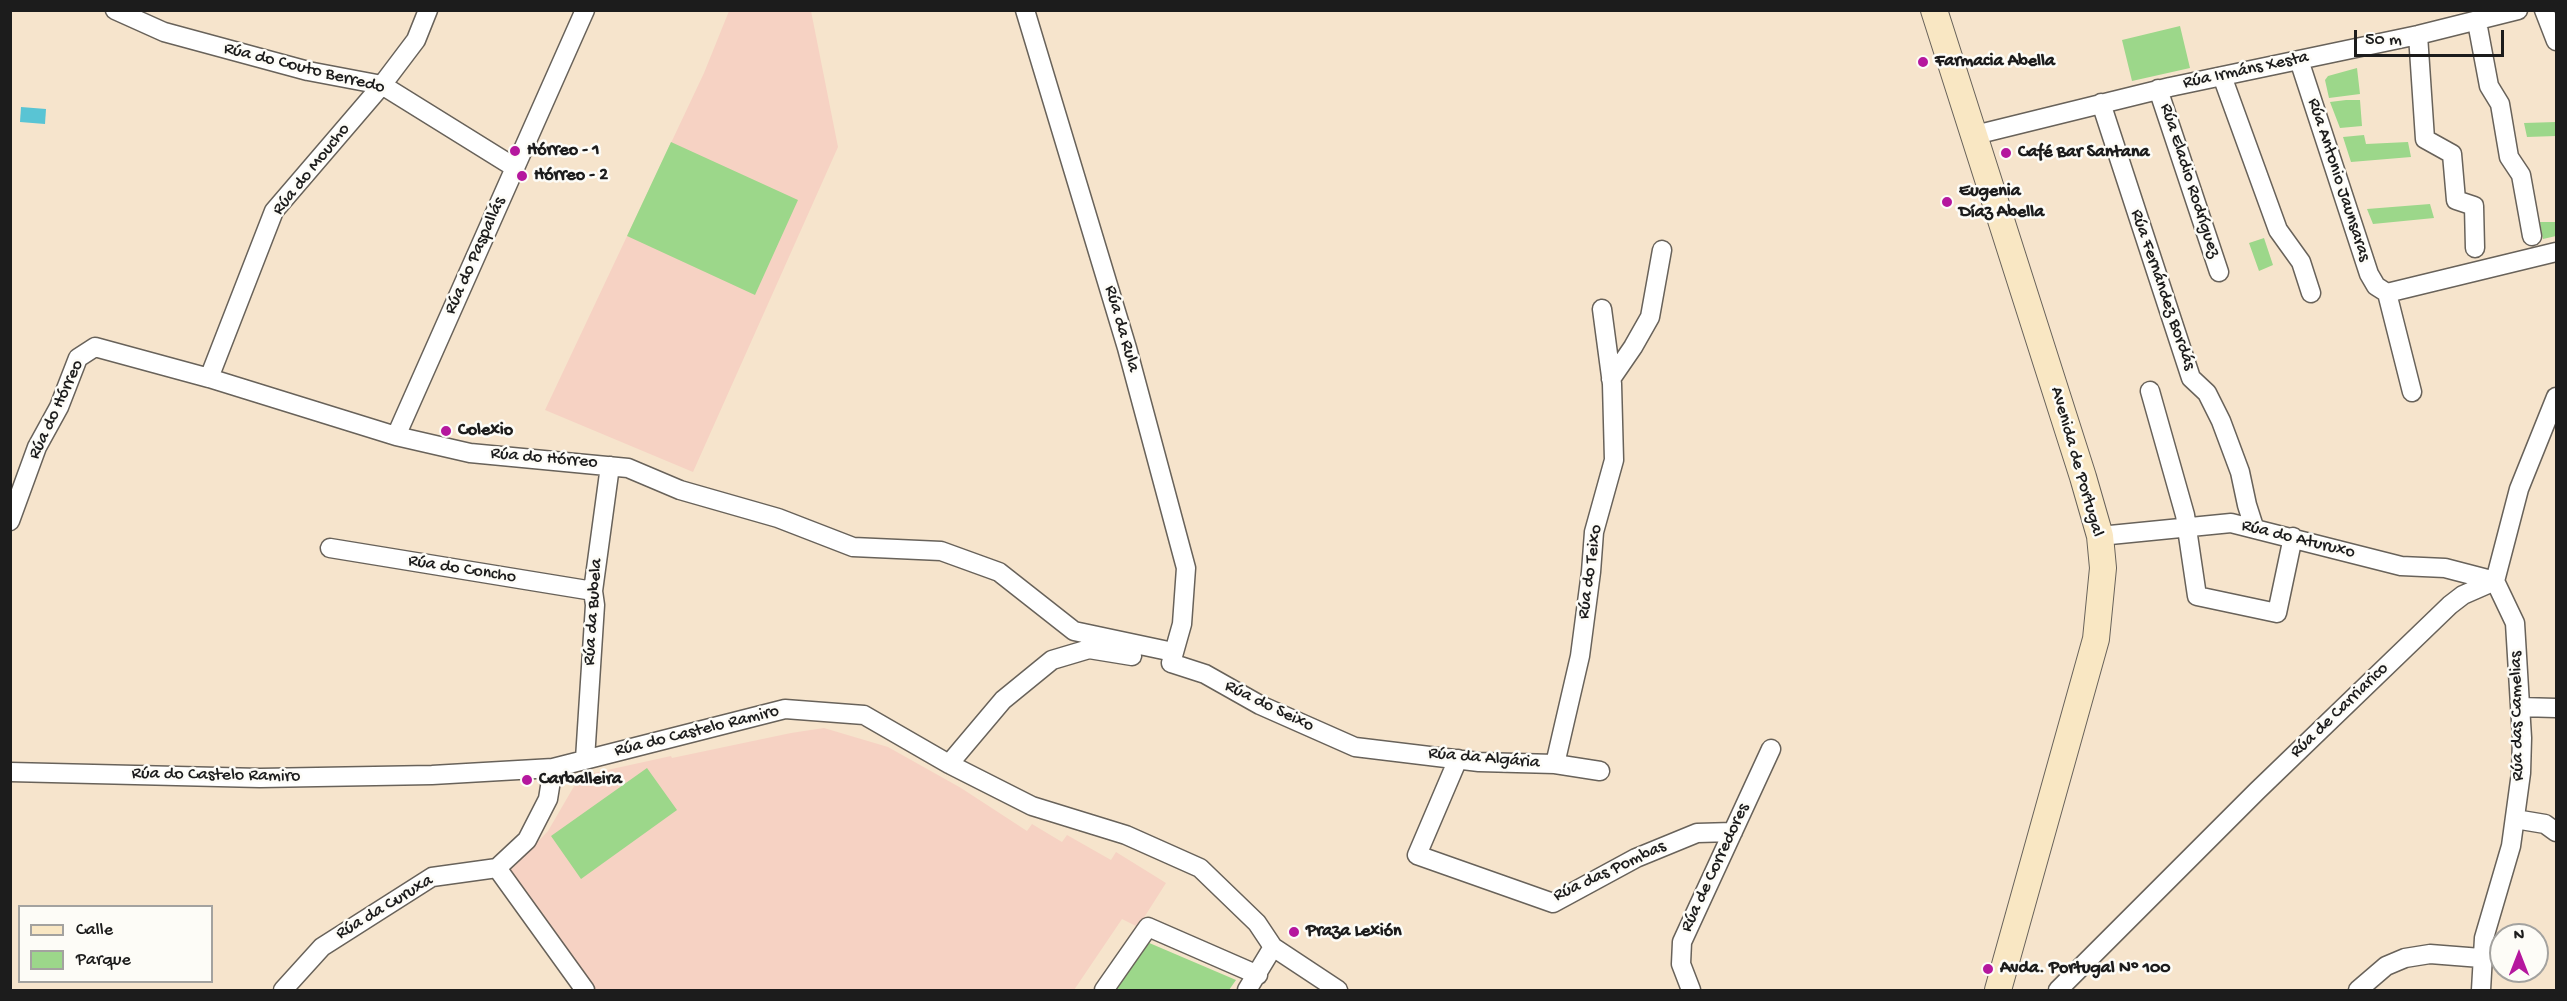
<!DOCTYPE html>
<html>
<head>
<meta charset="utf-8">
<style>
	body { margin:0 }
	#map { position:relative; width:2567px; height:1001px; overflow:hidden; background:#f6e4cc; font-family:"Gochi Hand",sans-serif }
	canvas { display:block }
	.frame { position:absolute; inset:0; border:12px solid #1c1c1c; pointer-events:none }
	.legend { position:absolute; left:18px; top:905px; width:195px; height:78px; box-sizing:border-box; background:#fdfcf7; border:2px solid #a3a29f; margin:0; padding:8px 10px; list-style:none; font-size:18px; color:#1c1c1c }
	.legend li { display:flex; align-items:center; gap:12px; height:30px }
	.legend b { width:30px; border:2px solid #a3a29f }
	.north { position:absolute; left:2489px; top:923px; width:60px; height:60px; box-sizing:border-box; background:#fdfcf7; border:2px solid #a3a29f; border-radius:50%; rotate:0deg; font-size:16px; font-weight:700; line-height:24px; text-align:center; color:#1c1c1c }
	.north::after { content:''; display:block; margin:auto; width:21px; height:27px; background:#b5179e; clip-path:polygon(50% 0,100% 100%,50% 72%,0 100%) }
	.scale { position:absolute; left:2354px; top:30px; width:150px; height:27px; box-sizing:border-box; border:3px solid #1c1c1c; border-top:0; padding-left:8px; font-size:18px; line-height:21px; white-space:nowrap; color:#1c1c1c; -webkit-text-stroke:4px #fdfcf7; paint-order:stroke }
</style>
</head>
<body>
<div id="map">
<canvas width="2567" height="1001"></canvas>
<div class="frame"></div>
<ul class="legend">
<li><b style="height:8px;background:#f9e7c3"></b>Calle</li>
<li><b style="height:16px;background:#9cd78a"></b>Parque</li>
</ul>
<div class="north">N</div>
<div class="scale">50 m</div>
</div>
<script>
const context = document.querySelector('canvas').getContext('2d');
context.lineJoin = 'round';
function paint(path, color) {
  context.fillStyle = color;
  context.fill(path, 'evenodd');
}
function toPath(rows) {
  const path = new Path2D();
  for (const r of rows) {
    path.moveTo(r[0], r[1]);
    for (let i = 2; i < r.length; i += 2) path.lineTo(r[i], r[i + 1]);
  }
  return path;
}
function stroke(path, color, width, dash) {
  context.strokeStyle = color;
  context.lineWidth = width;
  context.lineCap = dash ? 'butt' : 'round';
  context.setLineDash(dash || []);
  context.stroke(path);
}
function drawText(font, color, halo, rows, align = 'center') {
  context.font = font + ' "Gochi Hand",sans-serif';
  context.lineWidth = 5;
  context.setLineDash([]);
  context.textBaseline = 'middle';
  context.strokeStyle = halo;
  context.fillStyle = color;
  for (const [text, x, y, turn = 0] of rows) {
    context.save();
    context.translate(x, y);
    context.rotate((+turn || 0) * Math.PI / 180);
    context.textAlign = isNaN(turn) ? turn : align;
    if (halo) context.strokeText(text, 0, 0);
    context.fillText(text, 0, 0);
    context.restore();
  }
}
const built = toPath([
	[729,11,811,11,838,147,693,472,545,410,704,73],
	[824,728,888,747,961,788,1027,831,1032,824,1062,842,1067,835,1111,860,1116,852,1166,883,1138,927,1122,919,1074,990,593,990,509,872,548,831,580,776,671,756,672,758,791,733]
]);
const green = toPath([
	[2180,26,2190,68,2132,81,2122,40],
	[2357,68,2360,94,2329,98,2325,80,2328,76],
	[2346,100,2360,100,2362,126,2340,128,2330,102],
	[2556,122,2556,136,2527,137,2524,123],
	[2364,135,2366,144,2408,142,2411,157,2351,162,2343,137],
	[671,142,798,200,755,295,627,236],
	[2430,204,2434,218,2373,224,2367,209],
	[2540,222,2556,222,2556,236,2543,239],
	[2264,238,2273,265,2259,271,2249,243],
	[647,768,677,810,581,879,551,836],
	[1147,942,1236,980,1229,990,1115,990]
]);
const water = toPath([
	[21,107,46,109,45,124,20,122]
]);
const street = toPath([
	[115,10,164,32,308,71,382,85,514,167],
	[1025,10,1127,348,1186,568,1182,624,1171,663],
	[2544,10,2556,41],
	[2477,22,2489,86,2500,104,2509,157,2521,175,2532,236],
	[2418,35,2425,139,2452,154,2456,200,2474,206,2475,248],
	[2299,60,2369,274,2376,286,2387,293],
	[2222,76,2278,230,2301,262,2311,293],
	[2158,89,2219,272],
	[2101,103,2191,378,2207,393,2221,421,2240,472,2247,505,2254,527],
	[1975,135,2170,87,2418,35,2518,10],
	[2387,293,2556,252],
	[2387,293,2412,392],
	[209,378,274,211,382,85,416,40,428,10],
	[1611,379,1633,347,1650,317,1662,250],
	[2150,391,2185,515,2197,596,2277,613,2293,537],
	[396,436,585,10],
	[10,521,37,447,59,407,78,358,95,347,209,378,396,436,470,453,628,468,680,490,778,518,853,547,941,551,999,572,1074,631,1173,652],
	[2100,536,2231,523,2401,566,2445,568,2495,581],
	[330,548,593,591],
	[2495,581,2519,489,2556,397],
	[1171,663,1205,674,1260,705,1355,747,1479,762,1555,764,1600,771],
	[2520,707,2556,708],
	[585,759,595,605,593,591,610,466],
	[1458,759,1417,855,1553,903,1636,858,1697,833,1733,832],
	[949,764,1003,700,1052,660,1089,649,1132,656],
	[1555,764,1580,656,1591,572,1594,532,1614,460,1612,384,1602,309],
	[10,772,260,778,432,775,553,768,785,709,864,715,949,764,1032,806,1126,835,1200,868,1257,923,1273,947,1338,990],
	[2515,819,2545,824,2556,832],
	[497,868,585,990],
	[283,990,322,947,432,877,497,868,527,840,548,799,553,768],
	[1104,990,1148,927,1258,975],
	[1247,990,1273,947],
	[1691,990,1681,964,1682,942,1771,749],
	[2058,990,2257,791,2450,605,2463,595,2495,581],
	[2358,990,2386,966,2405,958,2430,954,2481,958],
	[2481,990,2484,938,2511,846,2521,773,2522,738,2515,623,2495,581]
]);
const secondary = toPath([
	[1934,10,2083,477,2100,536,2103,568,2096,639,1998,990]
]);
const markers = [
	[1923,62,6,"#b5179e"],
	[515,151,6,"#b5179e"],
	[2006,153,6,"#b5179e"],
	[522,176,6,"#b5179e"],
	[1947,202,6,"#b5179e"],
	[446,431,6,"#b5179e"],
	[527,780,6,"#b5179e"],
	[1294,932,6,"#b5179e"],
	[1988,969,6,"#b5179e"]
];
const poiNames = [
	["Farmacia Abella",1935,62],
	["Hórreo - 1",527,151],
	["Café Bar Santana",2018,153],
	["Hórreo - 2",534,176],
	["Eugenia",1959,192],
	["Díaz Abella",1959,213],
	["Colexio",458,431],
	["Carballeira",539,780],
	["Praza Lexión",1306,932],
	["Avda. Portugal Nº 100",2000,969]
];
const streetNames = [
	["Rúa do Couto Berredo",304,69,14],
	["Rúa Irmáns Xesta",2246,71,-12],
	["Rúa do Moucho",312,170,-51],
	["Rúa Antonio Jaunsaras",2338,180,72],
	["Rúa Eladio Rodríguez",2189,181,72],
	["Rúa do Paspallás",476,256,-66],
	["Rúa Fernández Bordás",2162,290,71],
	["Rúa da Rula",1121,329,74],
	["Rúa do Hórreo",57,410,-65],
	["Rúa do Hórreo",544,459,5],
	["Avenida de Portugal",2076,462,74],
	["Rúa do Aturuxo",2298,540,14],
	["Rúa do Concho",462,570,9],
	["Rúa do Teixo",1591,572,-82],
	["Rúa da Bubela",594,612,-86],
	["Rúa do Seixo",1269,707,26],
	["Rúa de Carriarico",2340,711,-44],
	["Rúa das Camelias",2518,716,-91],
	["Rúa do Castelo Ramiro",697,732,-14],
	["Rúa da Algária",1484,759,5],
	["Rúa do Castelo Ramiro",216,776,1],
	["Rúa de Corredores",1716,868,-65],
	["Rúa das Pombas",1610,872,-25],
	["Rúa da Curuxa",385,908,-31]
];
paint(built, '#f6d2c3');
paint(green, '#9cd78a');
paint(water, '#59c4d4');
stroke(street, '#68625a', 21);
stroke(secondary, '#68625a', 28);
stroke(street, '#fff', 18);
stroke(secondary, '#f9e7c3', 26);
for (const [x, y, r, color] of markers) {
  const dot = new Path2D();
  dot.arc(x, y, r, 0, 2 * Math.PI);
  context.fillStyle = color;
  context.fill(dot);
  stroke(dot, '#fdfcf7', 2);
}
drawText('bold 18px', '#1c1c1c', '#fdfcf7', poiNames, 'left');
drawText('18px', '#1c1c1c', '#fdfcf7', streetNames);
</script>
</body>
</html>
